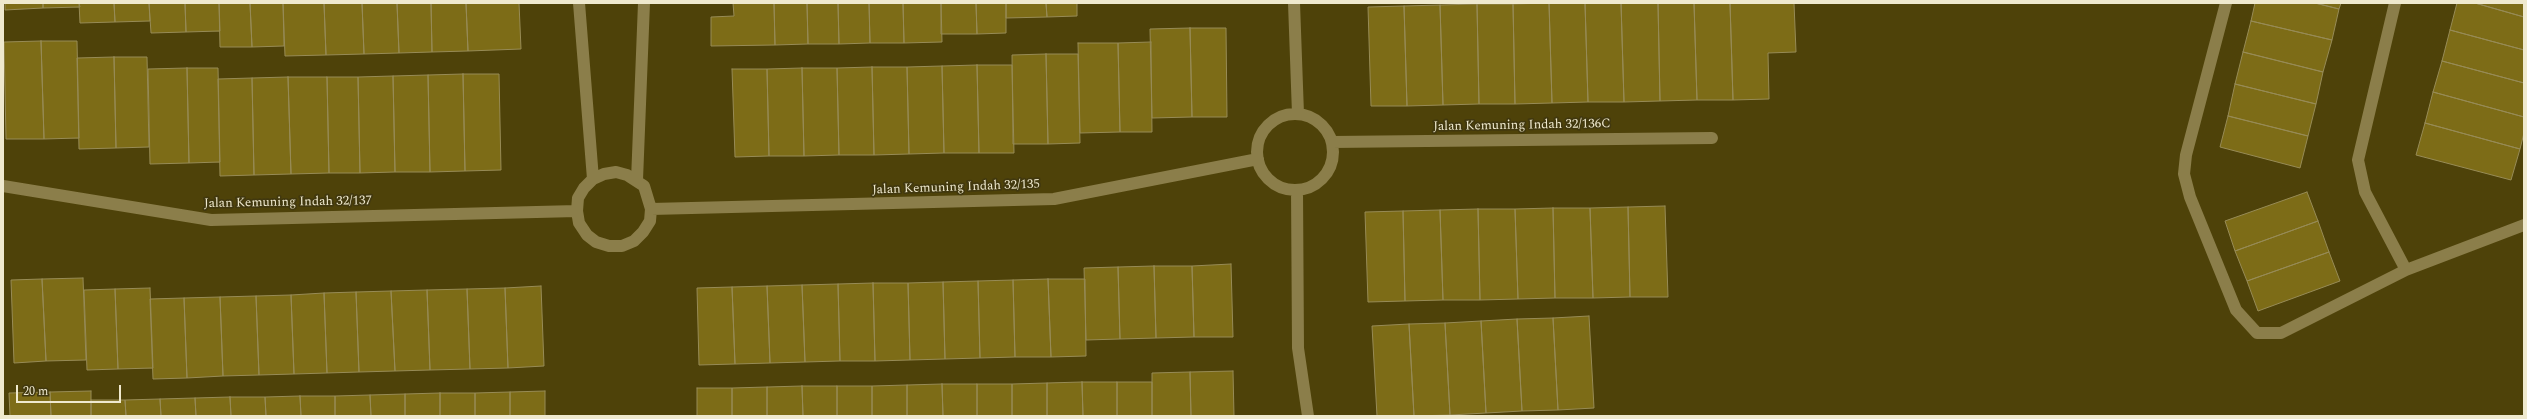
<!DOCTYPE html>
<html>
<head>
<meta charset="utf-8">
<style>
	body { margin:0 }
	#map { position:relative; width:2527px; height:419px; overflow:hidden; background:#4e4209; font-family:Spectral,serif }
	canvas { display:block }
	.frame { position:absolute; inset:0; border:4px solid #efe9ce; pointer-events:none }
	.scale { position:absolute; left:16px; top:385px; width:105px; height:18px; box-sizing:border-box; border:2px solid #efe9ce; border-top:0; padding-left:5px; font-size:12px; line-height:14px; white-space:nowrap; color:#efe9ce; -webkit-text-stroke:3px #41380f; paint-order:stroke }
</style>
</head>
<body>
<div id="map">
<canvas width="2527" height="419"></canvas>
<div class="frame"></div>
<div class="scale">20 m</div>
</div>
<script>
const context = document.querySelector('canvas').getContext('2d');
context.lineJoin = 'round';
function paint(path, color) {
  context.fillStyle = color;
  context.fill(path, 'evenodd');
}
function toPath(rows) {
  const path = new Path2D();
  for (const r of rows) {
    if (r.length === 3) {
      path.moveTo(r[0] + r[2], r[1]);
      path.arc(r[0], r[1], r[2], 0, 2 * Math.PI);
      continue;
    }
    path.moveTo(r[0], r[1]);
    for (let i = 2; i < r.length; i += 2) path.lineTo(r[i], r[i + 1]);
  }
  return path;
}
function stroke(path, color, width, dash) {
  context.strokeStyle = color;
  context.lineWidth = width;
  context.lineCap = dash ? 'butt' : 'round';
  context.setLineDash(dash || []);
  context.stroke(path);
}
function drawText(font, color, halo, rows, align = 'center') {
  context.font = font + ' Spectral,serif';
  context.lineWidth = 3.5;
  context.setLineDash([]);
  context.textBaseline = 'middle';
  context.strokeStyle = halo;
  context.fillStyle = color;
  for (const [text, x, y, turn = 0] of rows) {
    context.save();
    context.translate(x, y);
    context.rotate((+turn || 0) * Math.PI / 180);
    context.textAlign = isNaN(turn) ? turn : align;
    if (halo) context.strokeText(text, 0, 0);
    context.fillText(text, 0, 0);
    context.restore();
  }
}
const building = toPath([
	[5,3,43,3,43,8,5,10,5,3],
	[43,3,79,3,80,7,43,8,43,3],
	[79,3,114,3,115,22,80,23,79,3],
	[114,3,149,3,150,21,115,22,114,3],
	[149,3,185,3,186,32,151,33,149,3],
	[185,3,219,3,220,31,186,32,185,3],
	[219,3,250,3,252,47,220,47,219,3],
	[250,3,283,3,284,46,252,47,250,3],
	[283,3,324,3,326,55,285,56,283,3],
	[324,3,362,3,364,54,326,55,324,3],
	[362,3,397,3,399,53,364,54,362,3],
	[397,3,431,3,432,52,399,53,397,3],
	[431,3,466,3,468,51,432,52,431,3],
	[466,3,519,3,521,49,468,51,466,3],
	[733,3,774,3,775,45,711,46,711,17,734,16,733,3],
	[774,3,807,3,808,44,775,45,774,3],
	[807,3,838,3,839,44,808,44,807,3],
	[838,3,869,3,870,43,839,44,838,3],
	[869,3,903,3,904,43,870,43,869,3],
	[903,3,941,3,942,42,904,43,903,3],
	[941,3,976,3,977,34,941,34,941,3],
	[976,3,1006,3,1006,33,977,34,976,3],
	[1006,3,1046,3,1047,17,1006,18,1006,3],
	[1046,3,1077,3,1077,16,1047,17,1046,3],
	[1549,3,1585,3,1588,102,1552,103,1549,3],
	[1549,3,1552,103,1515,104,1513,4,1549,3],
	[1585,3,1621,3,1624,102,1588,102,1585,3],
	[1621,3,1658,3,1660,101,1624,102,1621,3],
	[1658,3,1694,3,1697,100,1660,101,1658,3],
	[1694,3,1730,3,1733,100,1697,100,1694,3],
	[1730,3,1794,3,1796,52,1768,53,1769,99,1733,100,1730,3],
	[2255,3,2315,3,2339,9,2332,40,2251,21,2255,3],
	[2315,3,2341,3,2339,9,2315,3],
	[2457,3,2475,3,2524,17,2524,50,2450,30,2457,3],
	[2475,3,2524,3,2524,17,2475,3],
	[1477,4,1513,4,1515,104,1479,104,1477,4],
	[1477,4,1479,104,1443,105,1440,5,1477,4],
	[1440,5,1443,105,1407,106,1404,6,1440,5],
	[1404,6,1407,106,1371,106,1368,7,1404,6],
	[2251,21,2332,40,2323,72,2243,52,2251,21],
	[1190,28,1226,28,1227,117,1192,117,1190,28],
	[1190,28,1192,117,1152,118,1150,29,1190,28],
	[2450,30,2524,50,2524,83,2442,61,2450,30],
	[41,41,77,41,79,138,44,139,41,41],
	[41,41,44,139,6,139,4,42,41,41],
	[1151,42,1152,132,1120,132,1118,43,1151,42],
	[1078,43,1118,43,1120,132,1080,133,1078,43],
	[2243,52,2323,72,2316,104,2235,84,2243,52],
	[1046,54,1078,54,1080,143,1048,144,1046,54],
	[1046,54,1048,144,1013,144,1012,55,1046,54],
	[114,57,116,148,79,149,77,58,114,57],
	[114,57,147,57,149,147,116,148,114,57],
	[2442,61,2524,83,2524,117,2433,92,2442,61],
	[977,65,1012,65,1014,153,979,153,977,65],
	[977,65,979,153,944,153,942,66,977,65],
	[942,66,944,153,909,154,907,67,942,66],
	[872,67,874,155,839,155,837,68,872,67],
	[872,67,907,67,909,154,874,155,872,67],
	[187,68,189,163,150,164,148,69,187,68],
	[187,68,218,68,220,162,189,163,187,68],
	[802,68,804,156,769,156,767,69,802,68],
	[802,68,837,68,839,155,804,156,802,68],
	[732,69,767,69,769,156,735,157,732,69],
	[463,74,499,74,501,170,465,171,463,74],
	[463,74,465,171,430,172,428,75,463,74],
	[428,75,430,172,395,172,393,76,428,75],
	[393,76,395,172,360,173,358,77,393,76],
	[288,77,291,174,254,175,252,78,288,77],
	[288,77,327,77,329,173,291,174,288,77],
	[327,77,358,77,360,173,329,173,327,77],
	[252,78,254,175,220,176,218,79,252,78],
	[2235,84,2316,104,2308,136,2228,116,2235,84],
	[2433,92,2524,117,2524,133,2520,149,2425,123,2433,92],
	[2228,116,2308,136,2300,168,2220,147,2228,116],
	[2425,123,2520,149,2511,180,2416,155,2425,123],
	[2307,192,2318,221,2235,251,2225,221,2307,192],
	[1665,206,1668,297,1630,297,1628,207,1665,206],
	[1628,207,1630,297,1593,298,1590,208,1628,207],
	[1553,208,1555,298,1518,299,1515,209,1553,208],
	[1553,208,1590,208,1593,298,1555,298,1553,208],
	[1478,209,1480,300,1443,300,1440,210,1478,209],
	[1478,209,1515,209,1518,299,1480,300,1478,209],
	[1440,210,1443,300,1405,301,1403,211,1440,210],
	[1403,211,1405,301,1368,302,1365,212,1403,211],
	[2318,221,2329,252,2247,281,2235,251,2318,221],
	[2329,252,2340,281,2258,311,2247,281,2329,252],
	[1231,264,1233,337,1194,337,1192,266,1231,264],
	[1154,266,1192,266,1194,337,1156,338,1154,266],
	[1154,266,1156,338,1120,339,1118,267,1154,266],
	[1118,267,1120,339,1086,340,1084,268,1118,267],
	[83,278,86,360,46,361,42,279,83,278],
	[42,279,46,361,14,363,11,280,42,279],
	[1048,279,1051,357,1015,357,1013,280,1048,279],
	[1048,279,1085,279,1086,356,1051,357,1048,279],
	[1013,280,1015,357,980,358,978,281,1013,280],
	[978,281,980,358,945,359,943,282,978,281],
	[943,282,945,359,910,360,908,283,943,282],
	[873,283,875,361,840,361,838,284,873,283],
	[873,283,908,283,910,360,875,361,873,283],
	[838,284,840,361,805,362,802,285,838,284],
	[802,285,805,362,770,363,767,286,802,285],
	[541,286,544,366,508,368,505,288,541,286],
	[767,286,770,363,735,364,732,287,767,286],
	[732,287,735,364,699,365,697,288,732,287],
	[150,288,153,368,118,369,115,289,150,288],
	[505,288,508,368,470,369,467,289,505,288],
	[115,289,118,369,87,370,84,290,115,289],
	[467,289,470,369,430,370,427,290,467,289],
	[427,290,430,370,395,371,391,291,427,290],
	[391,291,395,371,359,372,356,292,391,291],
	[356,292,359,372,327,373,324,293,356,292],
	[324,293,327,373,294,374,291,295,324,293],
	[291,295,294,374,259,375,256,296,291,295],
	[256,296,259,375,223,376,220,297,256,296],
	[220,297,223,376,187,378,184,298,220,297],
	[184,298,187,378,153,379,150,299,184,298],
	[1589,316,1594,408,1558,410,1553,318,1589,316],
	[1553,318,1558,410,1522,411,1517,319,1553,318],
	[1517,319,1522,411,1486,413,1481,321,1517,319],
	[1481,321,1486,413,1450,415,1445,323,1481,321],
	[1445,323,1450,415,1414,416,1409,324,1445,323],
	[1409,324,1414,416,1377,416,1372,326,1409,324],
	[1233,371,1234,416,1191,416,1190,372,1233,371],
	[1190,372,1191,416,1152,416,1152,373,1190,372],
	[1082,382,1083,416,1047,416,1047,383,1082,382],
	[1082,382,1117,382,1117,416,1083,416,1082,382],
	[1117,382,1152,382,1152,416,1117,416,1117,382],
	[1047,383,1047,416,1012,416,1012,384,1047,383],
	[942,384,943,416,907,416,907,385,942,384],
	[942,384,977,384,977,416,943,416,942,384],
	[977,384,1012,384,1012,416,977,416,977,384],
	[907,385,907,416,872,416,872,386,907,385],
	[802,386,803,416,767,416,767,387,802,386],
	[802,386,837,386,837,416,803,416,802,386],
	[837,386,872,386,872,416,837,416,837,386],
	[767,387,767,416,732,416,732,388,767,387],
	[697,388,732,388,732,416,697,416,697,388],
	[91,391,91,416,51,416,50,392,91,391],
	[545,391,545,416,510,416,510,392,545,391],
	[50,392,51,416,10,416,9,393,50,392],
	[510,392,510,416,475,416,475,393,510,392],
	[440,393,475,393,475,416,440,416,440,393],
	[440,393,440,416,405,416,405,394,440,393],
	[405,394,405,416,371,416,370,395,405,394],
	[370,395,371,416,335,416,335,396,370,395],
	[300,396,335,396,335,416,301,416,300,396],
	[300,396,301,416,266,416,265,397,300,396],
	[230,397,265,397,266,416,231,416,230,397],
	[230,397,231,416,196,416,195,398,230,397],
	[195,398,196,416,161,416,160,399,195,398],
	[160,399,161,416,126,416,125,400,160,399],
	[91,400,125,400,126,416,91,416,91,400]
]);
const minor = toPath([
	[579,3,593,179,584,188,578,198,577,211,579,223,587,235,596,242,609,246,622,246,634,241,643,232,650,221,651,209,644,186,627,175,616,172,604,174,593,179],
	[1294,3,1298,114],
	[2226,3,2186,155,2184,174,2190,197,2236,310,2257,333,2281,333,2406,270,2524,225],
	[2395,3,2358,160,2365,192,2406,270],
	[1295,152,38],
	[1332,142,1712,138],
	[637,180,644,3],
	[3,186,211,220,577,211],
	[1297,190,1298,348,1308,416],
	[651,209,1054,199,1258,159]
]);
const streetNames = [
	["Jalan Kemuning Indah 32/136C",1522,126,-1],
	["Jalan Kemuning Indah 32/135",956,188,-2],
	["Jalan Kemuning Indah 32/137",288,203,-1]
];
paint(building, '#7d6c17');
stroke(building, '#978b56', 1);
stroke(minor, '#8b7e4a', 12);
drawText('13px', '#efe9ce', '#41380f', streetNames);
</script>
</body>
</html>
